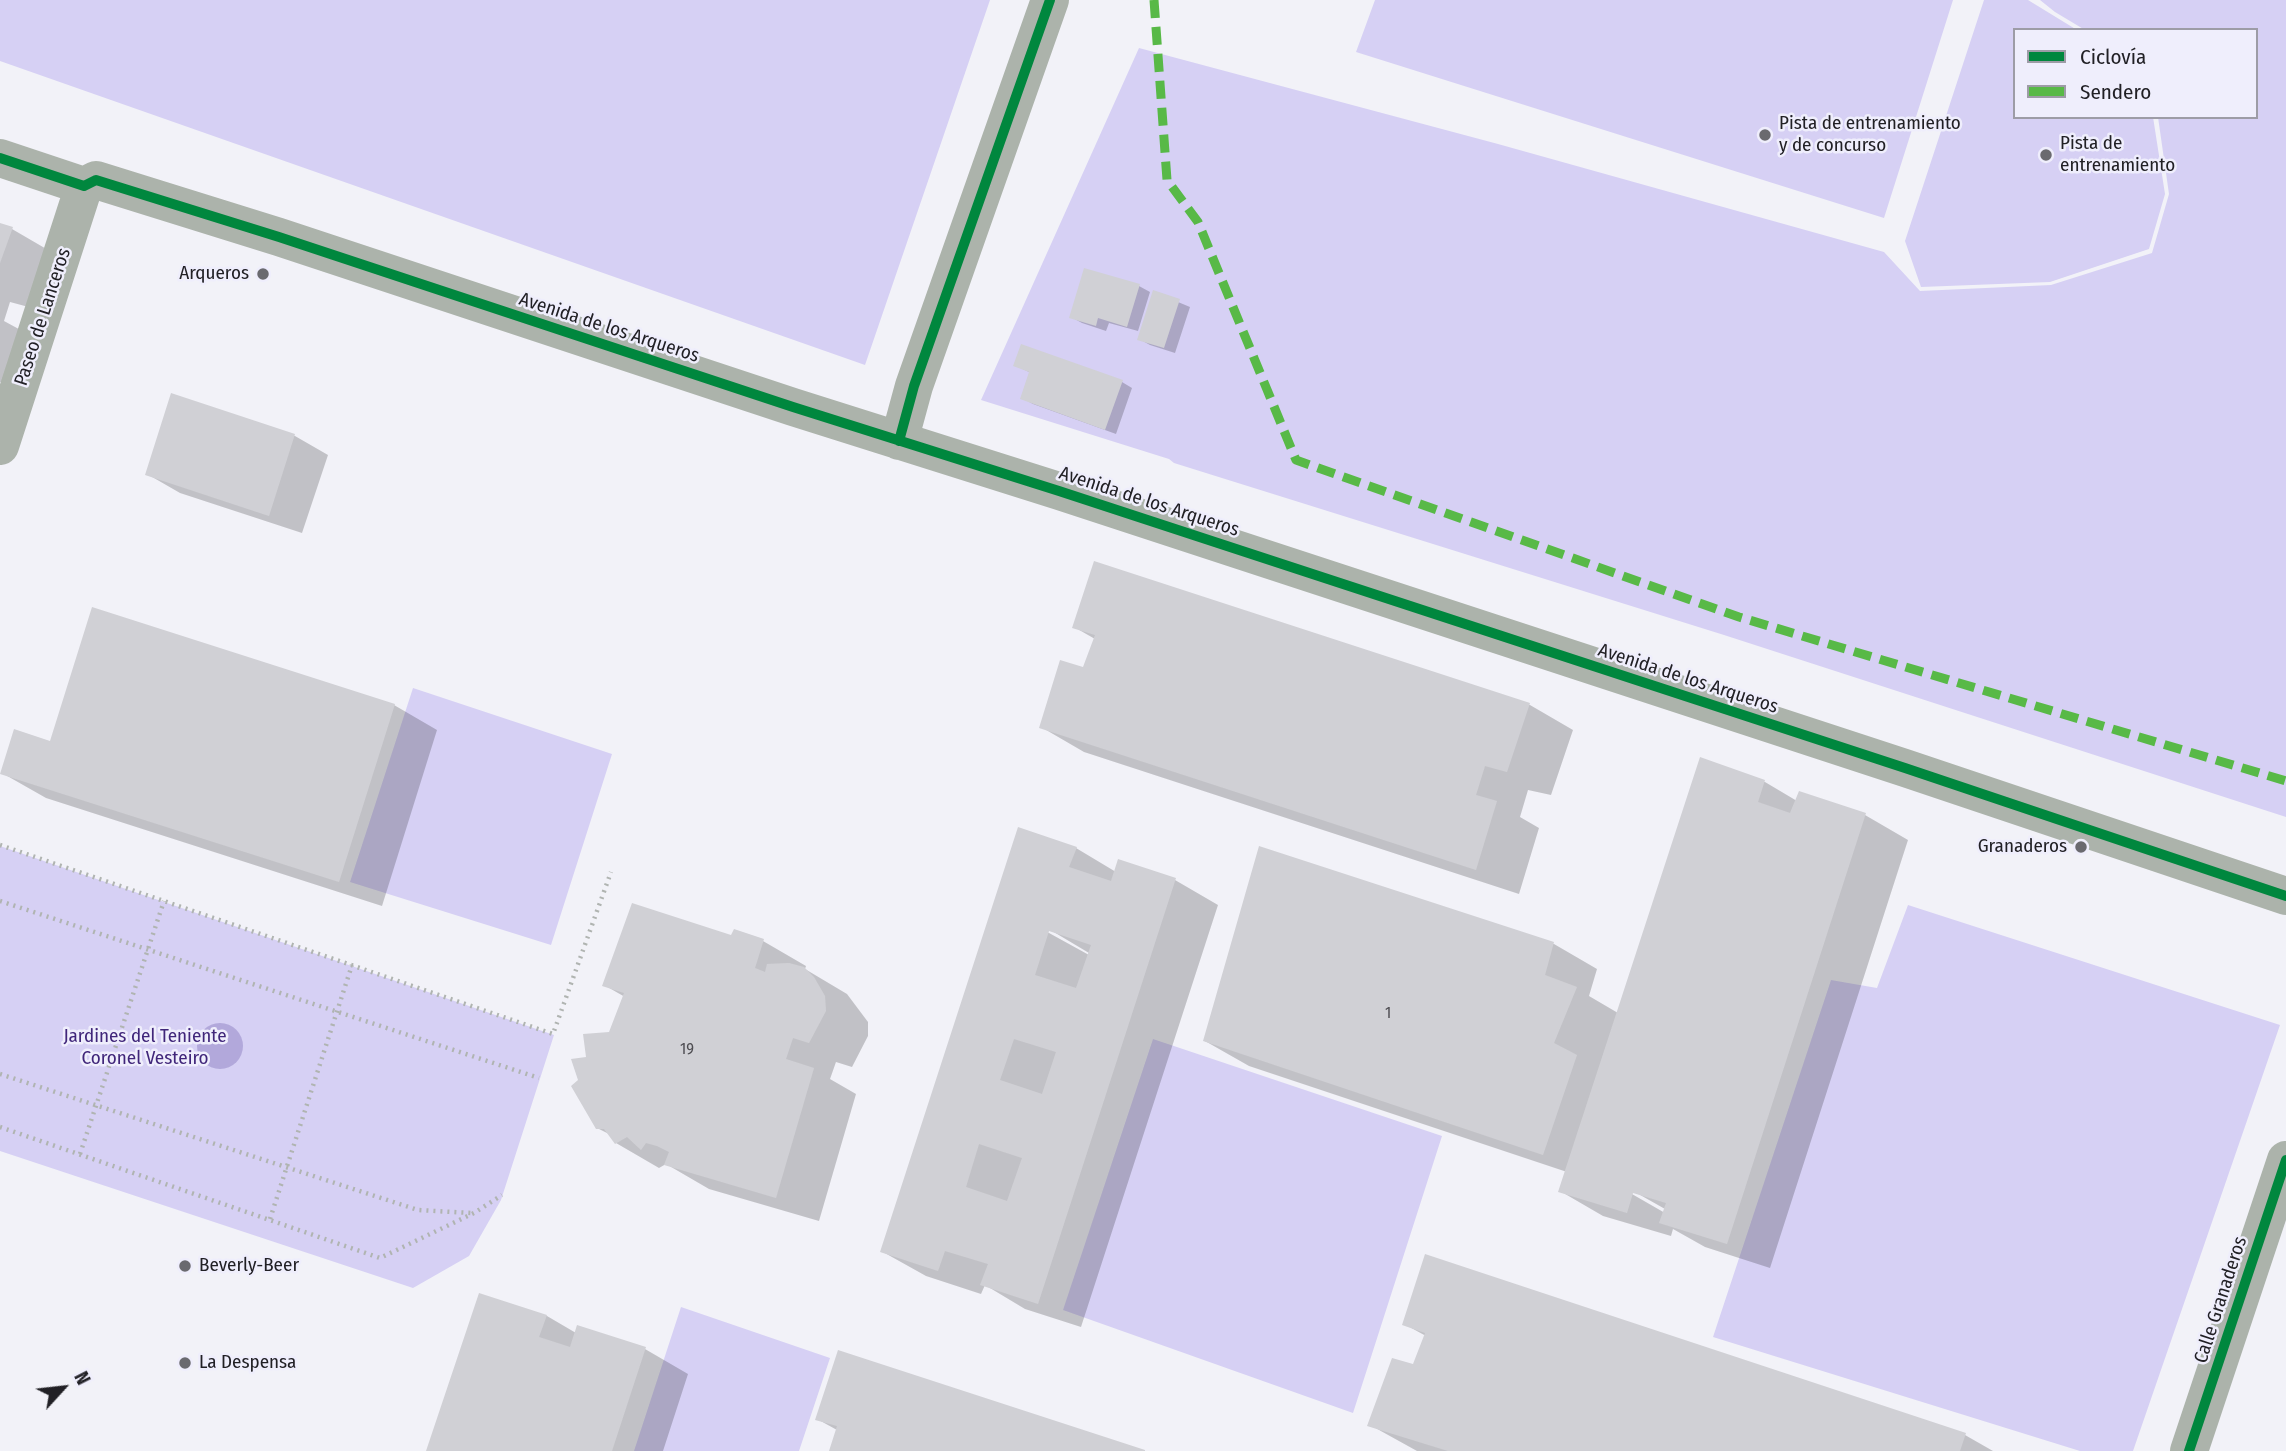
<!DOCTYPE html>
<html>
<head>
<meta charset="utf-8">
<style>
	body { margin:0 }
	#map { position:relative; width:2286px; height:1451px; overflow:hidden; background:#f2f2f8; font-family:"Fira Sans Condensed",sans-serif }
	canvas { display:block }
	.legend { position:absolute; left:2013px; top:28px; width:245px; height:91px; box-sizing:border-box; background:#efeefc; border:2px solid #9d9ca6; margin:0; padding:9px 12px; list-style:none; font-size:21px; color:#212025 }
	.legend li { display:flex; align-items:center; gap:14px; height:35px }
	.legend b { width:35px; border:2px solid #9d9ca6 }
	.north { position:absolute; left:28px; top:1353px; width:70px; height:70px; -webkit-text-stroke:5px #efeefc; paint-order:stroke; rotate:63deg; font-size:19px; font-weight:700; line-height:28px; text-align:center; color:#212025 }
	.north::after { content:''; display:block; margin:auto; width:24px; height:32px; background:#212025; clip-path:polygon(50% 0,100% 100%,50% 72%,0 100%) }
</style>
</head>
<body>
<div id="map">
<canvas width="2286" height="1451"></canvas>
<ul class="legend">
<li><b style="height:9px;background:#00873e"></b>Ciclovía</li>
<li><b style="height:9px;background:#58b947"></b>Sendero</li>
</ul>
<div class="north">N</div>
</div>
<script>
const context = document.querySelector('canvas').getContext('2d');
context.lineJoin = 'round';
function paint(path, color) {
  context.fillStyle = color;
  context.fill(path, 'evenodd');
}
function toPath(rows) {
  const path = new Path2D();
  for (const r of rows) {
    if (r.length === 3) {
      path.moveTo(r[0] + r[2], r[1]);
      path.arc(r[0], r[1], r[2], 0, 2 * Math.PI);
      continue;
    }
    path.moveTo(r[0], r[1]);
    for (let i = 2; i < r.length; i += 2) path.lineTo(r[i], r[i + 1]);
  }
  return path;
}
function stroke(path, color, width, dash) {
  context.strokeStyle = color;
  context.lineWidth = width;
  context.lineCap = dash ? 'butt' : 'round';
  context.setLineDash(dash || []);
  context.stroke(path);
}
function drawText(font, color, halo, rows, align = 'center') {
  context.font = font + ' "Fira Sans Condensed",sans-serif';
  context.lineWidth = 5;
  context.setLineDash([]);
  context.textBaseline = 'middle';
  context.strokeStyle = halo;
  context.fillStyle = color;
  for (const [text, x, y, turn = 0] of rows) {
    context.save();
    context.translate(x, y);
    context.rotate((+turn || 0) * Math.PI / 180);
    context.textAlign = isNaN(turn) ? turn : align;
    if (halo) context.strokeText(text, 0, 0);
    context.fillText(text, 0, 0);
    context.restore();
  }
}
const green = toPath([
	[0,0,990,0,865,365,0,61],
	[1375,0,1953,0,1884,218,1356,52],
	[1984,0,2028,0,2077,30,2015,30,2015,117,2153,117,2165,194,2149,249,2050,282,1921,287,1905,241],
	[2040,0,2286,0,2286,817,1724,635,1174,463,1169,459,981,400,1139,48,1498,144,1884,252,1920,291,2051,285,2152,253,2169,194,2158,117,2256,117,2256,30,2085,30,2055,12],
	[413,688,612,754,551,945,350,882],
	[0,846,554,1035,501,1200,469,1256,413,1288,0,1151],
	[1908,905,2280,1025,2133,1451,2080,1451,1713,1337,1831,980,1877,988],
	[1153,1039,1442,1136,1353,1413,1063,1310],
	[681,1307,830,1358,799,1451,634,1451]
]);
const water = toPath([
	[220,1046,23]
]);
const shadow = toPath([
	[0,225,12,229,55,254,36,309,10,302,4,321,28,334,10,385,0,382],
	[1139,286,1150,292,1138,331,1109,323,1106,331,1082,323,1071,317],
	[1154,292,1190,307,1175,353,1150,345,1139,339],
	[1015,365,1122,382,1132,388,1116,434,1033,404,1022,398,1031,373],
	[173,396,295,436,328,455,302,533,180,493,147,474],
	[1096,564,1530,705,1573,730,1551,795,1528,790,1520,817,1539,828,1519,894,1084,752,1041,727,1084,669,1095,639,1074,627],
	[394,705,437,730,382,906,46,798,2,773,51,744],
	[1701,759,1765,782,1797,801,1865,815,1908,840,1770,1268,1705,1247,1673,1229,1671,1236,1603,1216,1560,1191,1567,1172,1249,1066,1205,1041,1261,848,1554,944,1597,969,1589,996,1618,1013],
	[1626,1187,1665,1209,1665,1213,1625,1190],
	[1076,848,1116,872,1119,862,1175,880,1218,905,1081,1327,1025,1309,985,1285,981,1294,926,1276,883,1252],
	[1042,925,1089,953,1089,955,1040,928],
	[732,938,763,941,806,966,805,969,847,994,868,1022,868,1036,852,1067,836,1062,830,1079,856,1094,819,1221,709,1189,666,1164,659,1168,616,1143,611,1135,597,1128,580,1081,588,1058,610,1034,625,997,604,985],
	[480,1296,547,1316,576,1333,645,1349,688,1374,663,1451,428,1451],
	[1404,1324,1965,1435,1993,1451,1417,1451,1370,1425,1414,1366,1426,1336],
	[817,1419,1141,1451,831,1451,837,1430]
]);
const building = toPath([
	[0,223,13,227,0,263],
	[1084,268,1140,284,1127,327,1098,318,1096,326,1069,318],
	[1153,290,1180,299,1164,348,1137,340],
	[1021,344,1123,380,1105,430,1020,399,1029,372,1013,366],
	[171,393,295,434,269,516,145,475],
	[1094,561,1530,703,1507,772,1485,766,1476,795,1497,801,1476,870,1039,728,1060,660,1083,667,1095,635,1072,628],
	[92,607,395,704,339,882,0,774,14,729,50,741],
	[1700,757,1765,780,1758,802,1790,813,1799,791,1866,813,1727,1244,1659,1223,1666,1203,1633,1193,1627,1213,1558,1192],
	[1018,827,1077,847,1069,867,1111,881,1118,859,1176,878,1038,1304,980,1285,988,1264,945,1251,938,1271,880,1252],
	[1049,931,1091,945,1076,988,1035,975],
	[1014,1039,1056,1052,1042,1094,1000,1080],
	[979,1144,1022,1158,1007,1201,966,1187],
	[1259,846,1554,942,1545,975,1577,987,1554,1043,1577,1055,1543,1155,1203,1041],
	[632,903,731,935,734,929,764,939,755,968,765,972,767,964,789,963,804,967,814,977,825,996,826,1011,809,1043,793,1038,786,1059,814,1068,776,1198,664,1165,669,1152,657,1146,646,1143,641,1150,627,1137,615,1144,604,1129,596,1129,571,1086,578,1080,571,1059,586,1057,583,1034,609,1032,624,993,602,986],
	[1425,1254,1966,1433,1960,1451,1448,1451,1367,1426,1392,1358,1413,1364,1425,1333,1402,1325],
	[479,1293,547,1315,539,1337,570,1347,577,1325,646,1347,612,1451,426,1451],
	[838,1350,1145,1450,1145,1451,829,1451,837,1426,815,1420]
]);
const path = toPath([
	[0,845,553,1034,611,872],
	[0,901,539,1078],
	[0,1074,418,1210,471,1213],
	[0,1127,380,1258,474,1213,502,1195],
	[80,1154,164,901],
	[270,1219,352,965]
]);
const minor = toPath([
	[0,158,84,186,96,180,279,237,793,407,1059,491,1905,768,2286,896],
	[899,441,914,386,1050,0],
	[0,446,84,186],
	[2189,1451,2286,1160]
]);
const quiet = toPath([
	[1154,0,1167,180,1198,222,1296,460,1739,617,2286,781]
]);
const cycleway = toPath([
	[0,158,84,186,96,180,279,237,793,407,1059,491,1905,768,2286,896],
	[899,441,914,386,1050,0],
	[2189,1451,2286,1160]
]);
const markers = [
	[1765,135,7,"#6a6a6f"],
	[2046,155,7,"#6a6a6f"],
	[263,274,7,"#6a6a6f"],
	[2081,847,7,"#6a6a6f"],
	[185,1266,7,"#6a6a6f"],
	[185,1363,7,"#6a6a6f"]
];
const numberNames = [
	["1",1388,1014],
	["19",687,1050]
];
const poiNames = [
	["Pista de entrenamiento",1779,124],
	["y de concurso",1779,146],
	["Pista de",2060,144],
	["entrenamiento",2060,166],
	["Arqueros",249,274,"right"],
	["Granaderos",2067,847,"right"],
	["Beverly-Beer",199,1266],
	["La Despensa",199,1363]
];
const streetNames = [
	["Paseo de Lanceros",43,317,-72],
	["Avenida de los Arqueros",609,328,18],
	["Avenida de los Arqueros",1149,502,18],
	["Avenida de los Arqueros",1688,679,18],
	["Calle Granaderos",2221,1300,-72]
];
const parkNames = [
	["Jardines del Teniente",145,1037],
	["Coronel Vesteiro",145,1059]
];
paint(green, '#d6d0f4');
paint(water, '#b2a8db');
paint(shadow, '#0003');
paint(building, '#d0d0d5');
stroke(path, '#b0b4b1', 4.5, [2, 5]);
stroke(minor, '#acb3ab', 38);
stroke(quiet, '#58b947', 9, [18, 9]);
stroke(cycleway, '#00873e', 10);
for (const [x, y, r, color] of markers) {
  const dot = new Path2D();
  dot.arc(x, y, r, 0, 2 * Math.PI);
  context.fillStyle = color;
  context.fill(dot);
  stroke(dot, '#efeefc', 2.5);
}
drawText('16px', '#4d4c51', null, numberNames);
drawText('19px', '#212025', '#efeefc', poiNames, 'left');
drawText('19px', '#212025', '#efeefc', streetNames);
drawText('19px', '#40267a', '#efeefc', parkNames);
</script>
</body>
</html>
